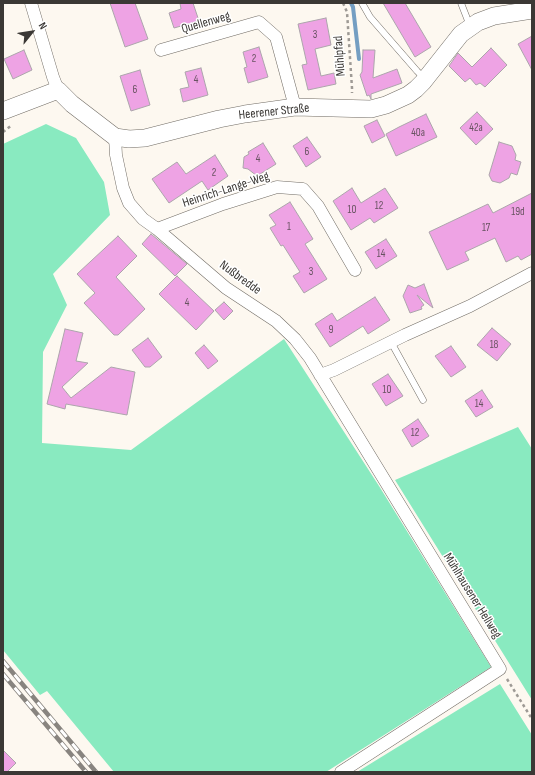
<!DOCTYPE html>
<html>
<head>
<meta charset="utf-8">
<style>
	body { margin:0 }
	#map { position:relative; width:535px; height:775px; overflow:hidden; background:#fdf8f0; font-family:"Sofia Sans Condensed",sans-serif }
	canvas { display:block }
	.frame { position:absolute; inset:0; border:4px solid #3b3835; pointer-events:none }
	.north { position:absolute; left:12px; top:12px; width:40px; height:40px; -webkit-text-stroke:3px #fff; paint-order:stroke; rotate:60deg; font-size:11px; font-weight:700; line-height:16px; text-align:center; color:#3b3835 }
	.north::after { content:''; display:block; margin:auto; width:14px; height:18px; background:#3b3835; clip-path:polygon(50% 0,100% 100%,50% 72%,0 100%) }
</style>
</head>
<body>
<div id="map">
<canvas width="535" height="775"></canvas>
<div class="frame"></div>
<div class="north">N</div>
</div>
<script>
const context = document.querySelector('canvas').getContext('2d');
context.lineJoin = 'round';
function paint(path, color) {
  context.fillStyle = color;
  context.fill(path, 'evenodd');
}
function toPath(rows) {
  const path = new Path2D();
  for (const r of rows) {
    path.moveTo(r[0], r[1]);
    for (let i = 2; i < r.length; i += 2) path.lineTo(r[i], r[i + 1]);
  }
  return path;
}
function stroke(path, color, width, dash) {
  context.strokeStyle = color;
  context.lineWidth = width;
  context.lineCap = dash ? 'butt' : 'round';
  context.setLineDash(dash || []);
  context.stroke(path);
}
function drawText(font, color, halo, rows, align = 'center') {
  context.font = font + ' "Sofia Sans Condensed",sans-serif';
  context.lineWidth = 3;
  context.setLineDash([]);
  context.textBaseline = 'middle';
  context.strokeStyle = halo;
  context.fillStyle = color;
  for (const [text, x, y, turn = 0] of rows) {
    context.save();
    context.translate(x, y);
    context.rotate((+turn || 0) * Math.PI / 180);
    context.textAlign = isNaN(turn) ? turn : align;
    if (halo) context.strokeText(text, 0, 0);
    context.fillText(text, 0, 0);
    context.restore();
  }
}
const green = toPath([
	[46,124,76,138,104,182,110,215,53,274,67,305,43,352,42,443,131,450,284,339,379,486,491,667,326,772,114,772,47,691,40,695,3,650,3,144],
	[518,427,532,449,532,700,395,480],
	[500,684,532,735,532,772,357,772]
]);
const stream = toPath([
	[351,3,353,7,359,59]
]);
const building = toPath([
	[110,3,135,3,148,39,125,47,110,3],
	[180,3,193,3,199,21,174,28,169,13,181,9,180,3],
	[383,3,405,3,431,47,415,57,383,3],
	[326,18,331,45,315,49,321,76,334,73,336,84,308,90,302,65,307,64,298,24,326,18],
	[532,36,532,70,518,44,532,36],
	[259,47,268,77,248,83,244,68,247,67,243,52,259,47],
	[491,48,507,65,485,87,480,83,476,85,470,78,465,82,449,66,458,53,472,67,491,48],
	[24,50,32,70,13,79,4,59,24,50],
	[363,50,375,50,373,78,397,69,402,83,371,94,371,99,369,95,367,96,360,75,362,72,363,50],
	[201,68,208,95,183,102,180,89,189,87,185,72,201,68],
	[140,70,150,105,131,111,120,76,140,70],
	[477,112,493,129,476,145,460,128,477,112],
	[426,114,437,137,396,156,386,134,399,127,426,114],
	[377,120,385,136,372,143,364,126,377,120],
	[307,137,321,157,306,167,293,146,307,137],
	[499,142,512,146,516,155,515,160,521,162,517,175,511,173,509,178,500,183,492,181,489,175,499,142],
	[263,143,276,164,257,176,248,169,243,168,244,157,249,154,248,152,263,143],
	[215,155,228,176,208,190,202,181,169,203,152,179,177,162,186,174,215,155],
	[352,188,361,203,385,188,398,208,374,223,370,218,351,230,333,201,352,188],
	[532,193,532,254,521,260,518,256,506,262,495,238,465,252,469,260,447,270,429,232,488,204,493,213,532,193],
	[290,202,313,239,305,244,327,279,304,293,293,276,300,272,283,245,281,246,270,228,276,225,269,215,290,202],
	[151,234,187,264,175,276,142,244,151,234],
	[118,236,137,256,116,277,145,309,118,335,114,335,84,303,95,293,77,274,118,236],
	[386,239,397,256,376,269,365,252,386,239],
	[177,276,214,311,196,330,159,294,177,276],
	[424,284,433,308,417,295,424,305,421,307,422,309,410,313,403,296,408,285,415,288,424,284],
	[375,297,390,320,368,334,363,326,330,347,315,324,332,313,337,321,375,297],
	[224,302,233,311,224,320,215,310,224,302],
	[492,328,511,344,497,361,477,345,492,328],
	[65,329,83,333,76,361,88,363,62,387,71,398,111,367,135,372,127,415,66,404,65,409,47,404,65,329],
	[148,338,162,357,150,367,145,367,132,350,148,338],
	[204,345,218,361,208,369,195,353,204,345],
	[451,346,466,367,451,377,435,356,451,346],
	[388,374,403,396,386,406,372,384,388,374],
	[482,390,493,407,476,417,465,401,482,390],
	[418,419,429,436,412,447,402,430,418,419],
	[3,750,16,763,7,772,3,772,3,750]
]);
const path = toPath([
	[343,3,347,12,352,88,352,93],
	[3,132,12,125],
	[507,679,532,719]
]);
const lane = toPath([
	[362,3,370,17,417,71,424,78],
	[461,3,470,26],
	[391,342,423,400]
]);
const street = toPath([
	[31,3,53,77,58,90],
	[161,50,259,22,276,37,295,107],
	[115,137,116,155,123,188,129,203,143,219,157,229,226,288,276,321,295,339,310,358,500,669,341,772],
	[157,229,223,204,277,187,303,189,318,206,355,270],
	[320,375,334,370,405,335,470,306,532,273]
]);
const secondary = toPath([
	[3,111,58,90,72,104,115,137,129,139,145,138,219,119,245,114,295,107,371,109,386,105,408,95,416,89,423,82,461,34,478,22,494,16,532,10]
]);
const rail = toPath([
	[3,661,96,772],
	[3,674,86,772]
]);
const numberNames = [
	["3",315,35],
	["2",254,59],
	["4",196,80],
	["6",135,90],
	["42a",476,128],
	["40a",418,133],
	["6",307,152],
	["4",258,159],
	["2",214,173],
	["12",379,206],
	["10",352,210],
	["19d",518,212],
	["1",289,227],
	["17",486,228],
	["14",381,254],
	["3",311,272],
	["4",187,303],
	["9",331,330],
	["18",494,345],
	["10",387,390],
	["14",479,404],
	["12",415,433]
];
const streetNames = [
	["Quellenweg",206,23,-16],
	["Mühlpfad",340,56,-94],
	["Heerener Straße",274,112,-6],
	["Heinrich-Lange-Weg",226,190,-18],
	["Nußbredde",240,278,36],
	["Mühlhausener Hellweg",472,596,58]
];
paint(green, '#89eac0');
stroke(stream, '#749ec2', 4);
paint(building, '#eea3e4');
stroke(building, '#aca5ab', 1);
stroke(lane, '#716c65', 7);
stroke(street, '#716c65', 13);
stroke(secondary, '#716c65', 18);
stroke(path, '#9e9a95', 2.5, [3, 3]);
stroke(lane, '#fff', 6);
stroke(street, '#fff', 12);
stroke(secondary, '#fff', 17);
stroke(rail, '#88847f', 4.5);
stroke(rail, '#fff', 3, [9]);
drawText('11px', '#685361', null, numberNames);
drawText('13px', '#3b3835', '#fff', streetNames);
</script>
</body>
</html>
